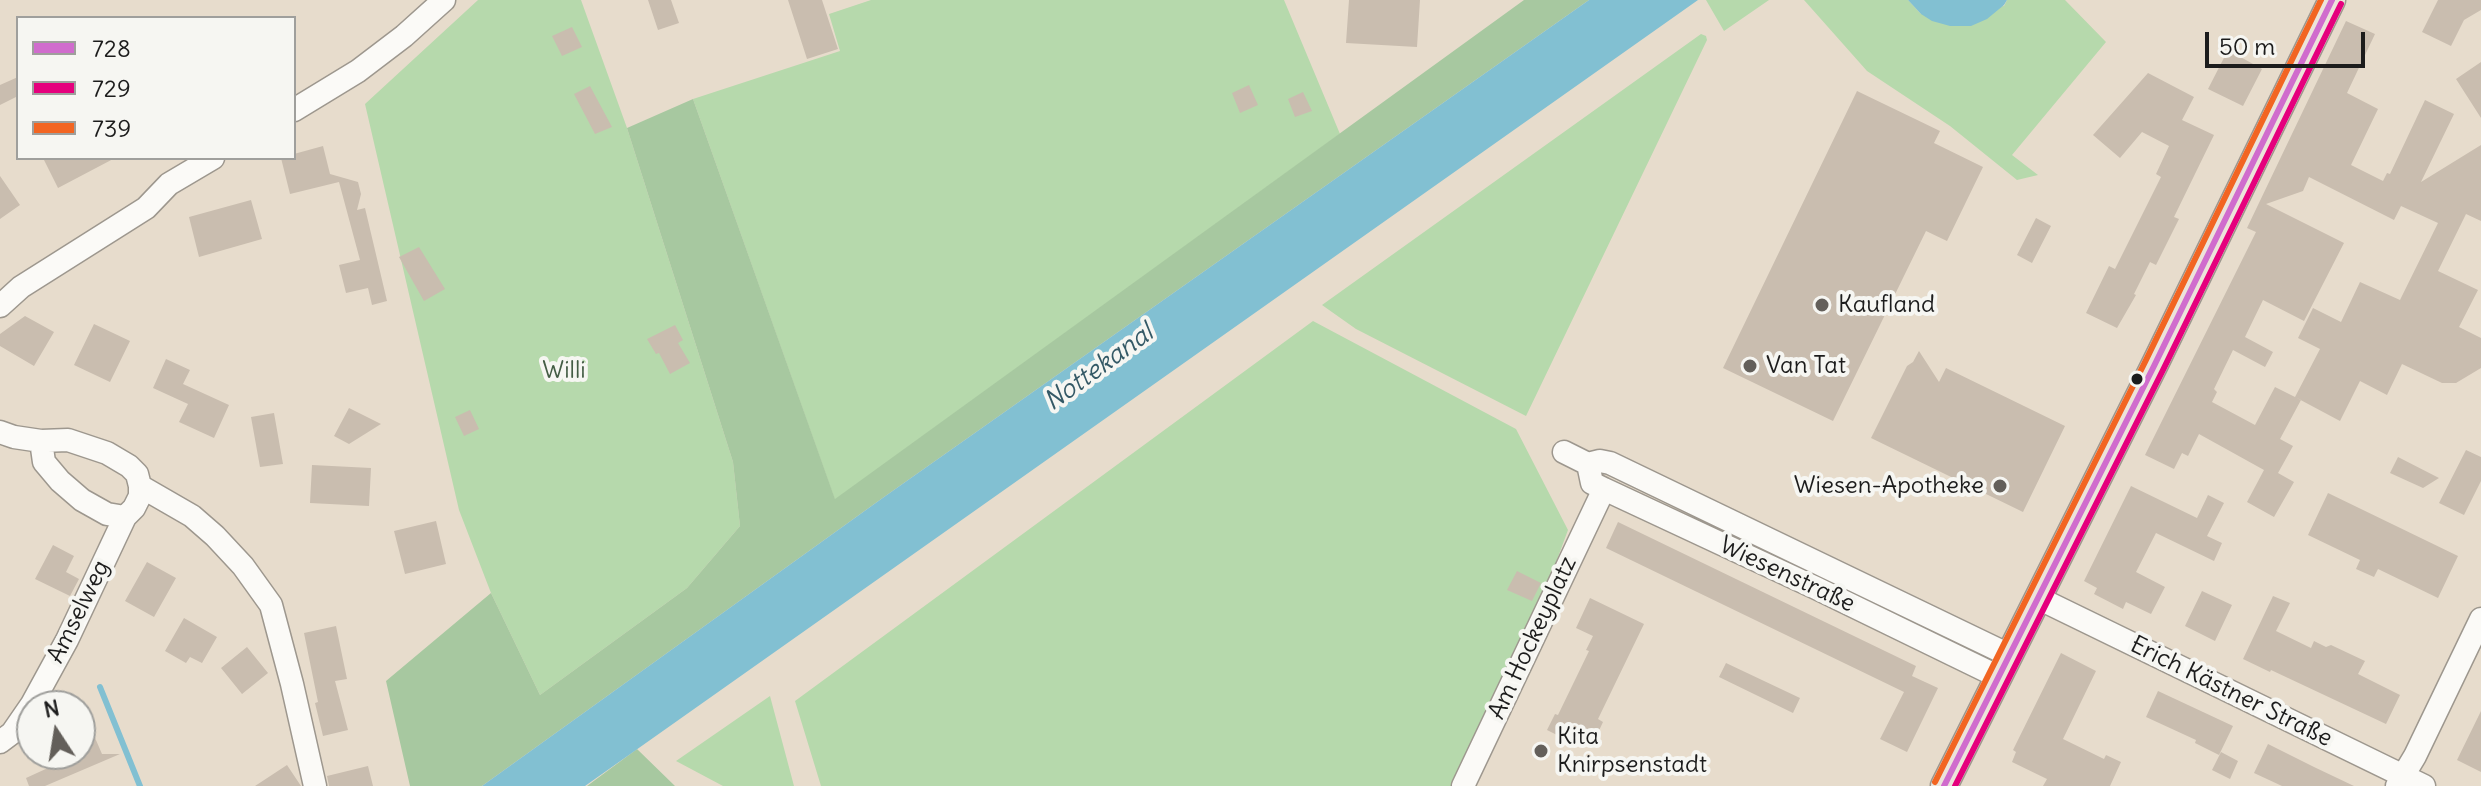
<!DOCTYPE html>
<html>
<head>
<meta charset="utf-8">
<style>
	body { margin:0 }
	#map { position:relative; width:2481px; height:786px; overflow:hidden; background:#e7dccc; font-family:Delius,sans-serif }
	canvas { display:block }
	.legend { position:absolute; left:16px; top:16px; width:280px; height:144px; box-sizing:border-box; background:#f6f6f2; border:2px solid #9f9f9c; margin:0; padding:10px 14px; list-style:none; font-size:24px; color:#1c1c1c }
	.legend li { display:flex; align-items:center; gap:16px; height:40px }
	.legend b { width:40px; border:2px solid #9f9f9c }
	.north { position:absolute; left:16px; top:690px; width:80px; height:80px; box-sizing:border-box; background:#f6f6f2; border:2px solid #9f9f9c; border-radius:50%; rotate:348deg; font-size:22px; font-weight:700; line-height:32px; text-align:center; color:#1c1c1c }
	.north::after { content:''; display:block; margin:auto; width:28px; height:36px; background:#635f5a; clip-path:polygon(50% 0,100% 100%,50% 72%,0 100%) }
	.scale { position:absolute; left:2205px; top:32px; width:160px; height:36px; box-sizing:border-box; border:4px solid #1c1c1c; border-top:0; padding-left:10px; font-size:24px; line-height:28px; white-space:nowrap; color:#1c1c1c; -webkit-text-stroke:6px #f6f6f2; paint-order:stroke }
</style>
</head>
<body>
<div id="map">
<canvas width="2481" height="786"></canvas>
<ul class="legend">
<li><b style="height:10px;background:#d06ccd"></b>728</li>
<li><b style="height:10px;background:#e5007d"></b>729</li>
<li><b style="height:10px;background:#f26522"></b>739</li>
</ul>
<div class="north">N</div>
<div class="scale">50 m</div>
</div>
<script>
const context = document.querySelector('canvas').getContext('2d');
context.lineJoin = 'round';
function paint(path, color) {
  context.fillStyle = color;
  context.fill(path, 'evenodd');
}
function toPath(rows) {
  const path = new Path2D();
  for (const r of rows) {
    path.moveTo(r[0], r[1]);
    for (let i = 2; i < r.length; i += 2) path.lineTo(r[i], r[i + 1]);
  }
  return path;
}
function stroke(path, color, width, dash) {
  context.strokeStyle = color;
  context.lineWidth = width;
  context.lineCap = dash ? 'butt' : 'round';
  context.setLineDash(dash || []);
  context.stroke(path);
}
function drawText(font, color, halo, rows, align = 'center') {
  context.font = font + ' Delius,sans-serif';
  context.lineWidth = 8;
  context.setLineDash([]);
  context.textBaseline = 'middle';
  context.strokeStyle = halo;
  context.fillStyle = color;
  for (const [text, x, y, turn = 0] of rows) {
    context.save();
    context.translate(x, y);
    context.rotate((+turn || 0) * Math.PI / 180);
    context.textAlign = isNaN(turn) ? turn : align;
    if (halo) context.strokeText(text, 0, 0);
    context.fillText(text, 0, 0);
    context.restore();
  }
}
const green = toPath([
	[478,0,581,0,627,128,733,462,740,526,687,588,540,695,491,593,459,510,365,104],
	[871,0,1284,0,1340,134,835,500,693,99,840,51,829,14],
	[1706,0,1769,0,1724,31],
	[1804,0,1908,0,1921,14,2004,6,2007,0,2065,0,2106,42,2012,155,2038,175,2017,180,1950,126,1867,71],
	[1701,34,1706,36,1707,40,1526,416,1356,329,1322,305],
	[1313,321,1516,429,1568,530,1533,625,1459,786,821,786,795,701],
	[770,696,794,786,723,786,676,761]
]);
const forest = toPath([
	[1524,0,1589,0,884,497,482,786,410,786,386,681,491,593,540,695,687,588,740,526,733,462,627,128,693,99,835,499],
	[637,749,675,786,587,786]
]);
const water = toPath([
	[1589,0,1698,0,585,786,482,786,884,497],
	[1908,0,2007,0,2004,5,1987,19,1971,26,1950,26,1932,21,1921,14]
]);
const stream = toPath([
	[100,687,140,786]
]);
const building = toPath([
	[648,0,671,0,679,23,658,30],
	[788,0,822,0,838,49,807,59],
	[1349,0,1420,0,1417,47,1346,43],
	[2438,0,2481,0,2481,10,2464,20,2451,46,2422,32],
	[2346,21,2375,34,2347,93,2378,109,2351,165,2383,181,2387,173,2390,174,2425,100,2454,114,2421,182,2481,145,2481,221,2466,214,2438,271,2478,290,2459,327,2481,338,2481,368,2456,383,2442,383,2402,364,2387,395,2360,381,2340,421,2295,397,2320,349,2298,338,2313,308,2341,322,2360,282,2400,300,2438,223,2401,206,2394,220,2309,177,2303,191,2266,204,2344,243,2304,321,2263,300,2245,337,2273,352,2265,367,2233,350,2214,389,2217,392,2212,402,2255,425,2275,387,2301,400,2280,439,2293,446,2278,473,2294,482,2274,517,2247,502,2264,470,2199,434,2188,456,2182,453,2174,469,2145,455,2256,232,2247,228],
	[572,27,582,47,562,56,552,36],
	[2228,50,2262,69,2243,106,2208,89],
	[2481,62,2481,118,2456,79],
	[2148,73,2194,97,2182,120,2214,135,2174,217,2179,219,2156,265,2150,262,2134,294,2136,295,2117,328,2086,313,2109,266,2115,269,2161,177,2156,174,2169,146,2142,132,2120,158,2093,135],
	[18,77,18,96,0,105,0,85],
	[1249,85,1258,105,1240,113,1232,93],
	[590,86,612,127,595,134,574,94],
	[1857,91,1940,131,1934,143,1983,167,1947,241,1926,231,1833,421,1723,368],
	[1303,92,1312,111,1295,117,1288,99],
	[323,146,330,174,358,182,361,194,357,210,365,208,387,301,372,305,368,288,346,293,339,265,360,260,339,182,290,194,281,158,294,158,294,154],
	[43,158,115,158,58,188],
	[0,176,20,205,0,219],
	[251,200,262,239,199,257,189,217],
	[2036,218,2051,226,2032,263,2017,255],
	[419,247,445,289,424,301,399,257],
	[25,316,54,332,34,366,0,346,0,334],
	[94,324,130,341,110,382,74,365],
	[675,325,683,340,678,343,690,363,670,374,659,353,656,354,647,339],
	[1919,351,1939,382,1946,368,2065,426,2023,512,1871,438,1907,366,1913,362],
	[166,359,190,370,183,384,229,405,214,438,179,422,188,404,153,388],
	[349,408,381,424,349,444,334,436],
	[470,410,479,429,464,436,455,417],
	[274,413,283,464,260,467,251,417],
	[2466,450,2481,457,2481,481,2464,515,2439,503],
	[2398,457,2439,478,2423,488,2390,473],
	[312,465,371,468,369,506,310,503],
	[2131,486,2197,518,2208,495,2224,503,2207,536,2222,543,2214,561,2156,533,2136,572,2165,587,2151,614,2126,602,2123,609,2094,594,2097,588,2084,581],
	[2328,493,2458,556,2438,598,2378,569,2374,577,2356,569,2360,560,2308,535],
	[436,521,446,564,405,574,394,531],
	[1618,522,1916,666,1912,676,1938,688,1907,752,1880,739,1904,692,1606,548],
	[53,545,74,556,66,572,79,579,70,596,35,579],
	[147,562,176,578,154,617,125,601],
	[1517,571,1541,583,1532,601,1507,590],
	[2202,591,2232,605,2215,641,2185,626],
	[2273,596,2290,603,2276,631,2311,648,2314,641,2326,647,2331,645,2365,661,2358,674,2400,695,2386,724,2271,670,2270,672,2243,659],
	[1590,598,1644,624,1598,719,1603,722,1596,737,1588,733,1581,747,1547,730,1555,714,1558,715,1589,651,1586,650,1593,636,1576,628],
	[184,618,217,637,202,663,190,657,186,663,165,651],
	[336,626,347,679,335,681,348,730,323,736,315,703,318,702,304,633],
	[247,647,268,673,242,694,221,668],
	[2061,653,2096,671,2063,739,2104,759,2106,755,2121,762,2110,786,2043,786,2047,779,2012,762,2016,752,2013,750],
	[1726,663,1800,698,1793,713,1719,677],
	[2158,691,2233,726,2219,755,2195,743,2196,740,2146,717],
	[80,703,102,754,120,754,45,786,29,786,26,778,61,762,58,754,80,754],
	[2481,711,2481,772,2457,760],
	[2268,744,2314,767,2354,786,2282,786,2254,773],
	[2221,752,2238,761,2230,779,2212,770],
	[287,765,301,786,255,786],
	[368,766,373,786,329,786,327,776]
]);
const minor = toPath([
	[294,110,358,71,404,36,444,0],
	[0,306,21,287,146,208,169,184,213,158],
	[0,432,14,437,41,441,68,440,107,453,129,466,137,474,140,486,140,496,134,508,125,517,107,514,82,500,60,481,44,462,41,441],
	[1564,452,1588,464,1600,461,1610,463,2009,655],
	[1588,464,1592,483,1604,489,1816,588,1999,677],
	[140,486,192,516,215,536,243,566,271,605,292,684,315,786],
	[2038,598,2424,786],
	[0,742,12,733,32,704,67,640,125,517],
	[1463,786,1604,489],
	[2397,786,2415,756,2481,619]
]);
const major = toPath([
	[1944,786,2154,366,2332,0]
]);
const bus1 = toPath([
	[1944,786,2154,366,2332,0]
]);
const bus2 = toPath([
	[1955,786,2163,370,2341,4]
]);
const bus3 = toPath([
	[1935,782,2145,362,2321,0]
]);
const markers = [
	[1822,305,8,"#635f5a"],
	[1750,366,8,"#635f5a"],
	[2137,379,7,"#1c1c1c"],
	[2000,486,8,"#635f5a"],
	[1541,751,8,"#635f5a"]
];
const poiNames = [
	["Kaufland",1838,305],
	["Van Tat",1766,366],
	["Wiesen-Apotheke",1984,486,"right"],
	["Kita",1557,737],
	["Knirpsenstadt",1557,765]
];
const parkNames = [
	["Willi",564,371]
];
const streetNames = [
	["Wiesenstraße",1787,575,25],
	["Amselweg",79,612,-64],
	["Am Hockeyplatz",1533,638,-65],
	["Erich Kästner Straße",2231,692,26]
];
const waterNames = [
	["Nottekanal",1099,368,-36]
];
paint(green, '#b6d9ac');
paint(forest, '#a7c8a0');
paint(water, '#82c0d2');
stroke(stream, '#82c0d2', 6);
paint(building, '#c9bdaf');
stroke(minor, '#9d978e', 25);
stroke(major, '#9d978e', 29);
stroke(minor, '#fbfaf7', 22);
stroke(major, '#ece4da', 26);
stroke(bus1, '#d06ccd', 6);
stroke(bus2, '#e5007d', 6);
stroke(bus3, '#f26522', 6);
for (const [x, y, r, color] of markers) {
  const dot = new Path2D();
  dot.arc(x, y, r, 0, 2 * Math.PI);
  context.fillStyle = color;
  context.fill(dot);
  stroke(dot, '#f6f6f2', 3);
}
drawText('24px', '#1c1c1c', '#f6f6f2', poiNames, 'left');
drawText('24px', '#445d45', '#f6f6f2', parkNames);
drawText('24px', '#1c1c1c', '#f6f6f2', streetNames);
drawText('italic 26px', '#345966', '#f6f6f2', waterNames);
</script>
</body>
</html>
